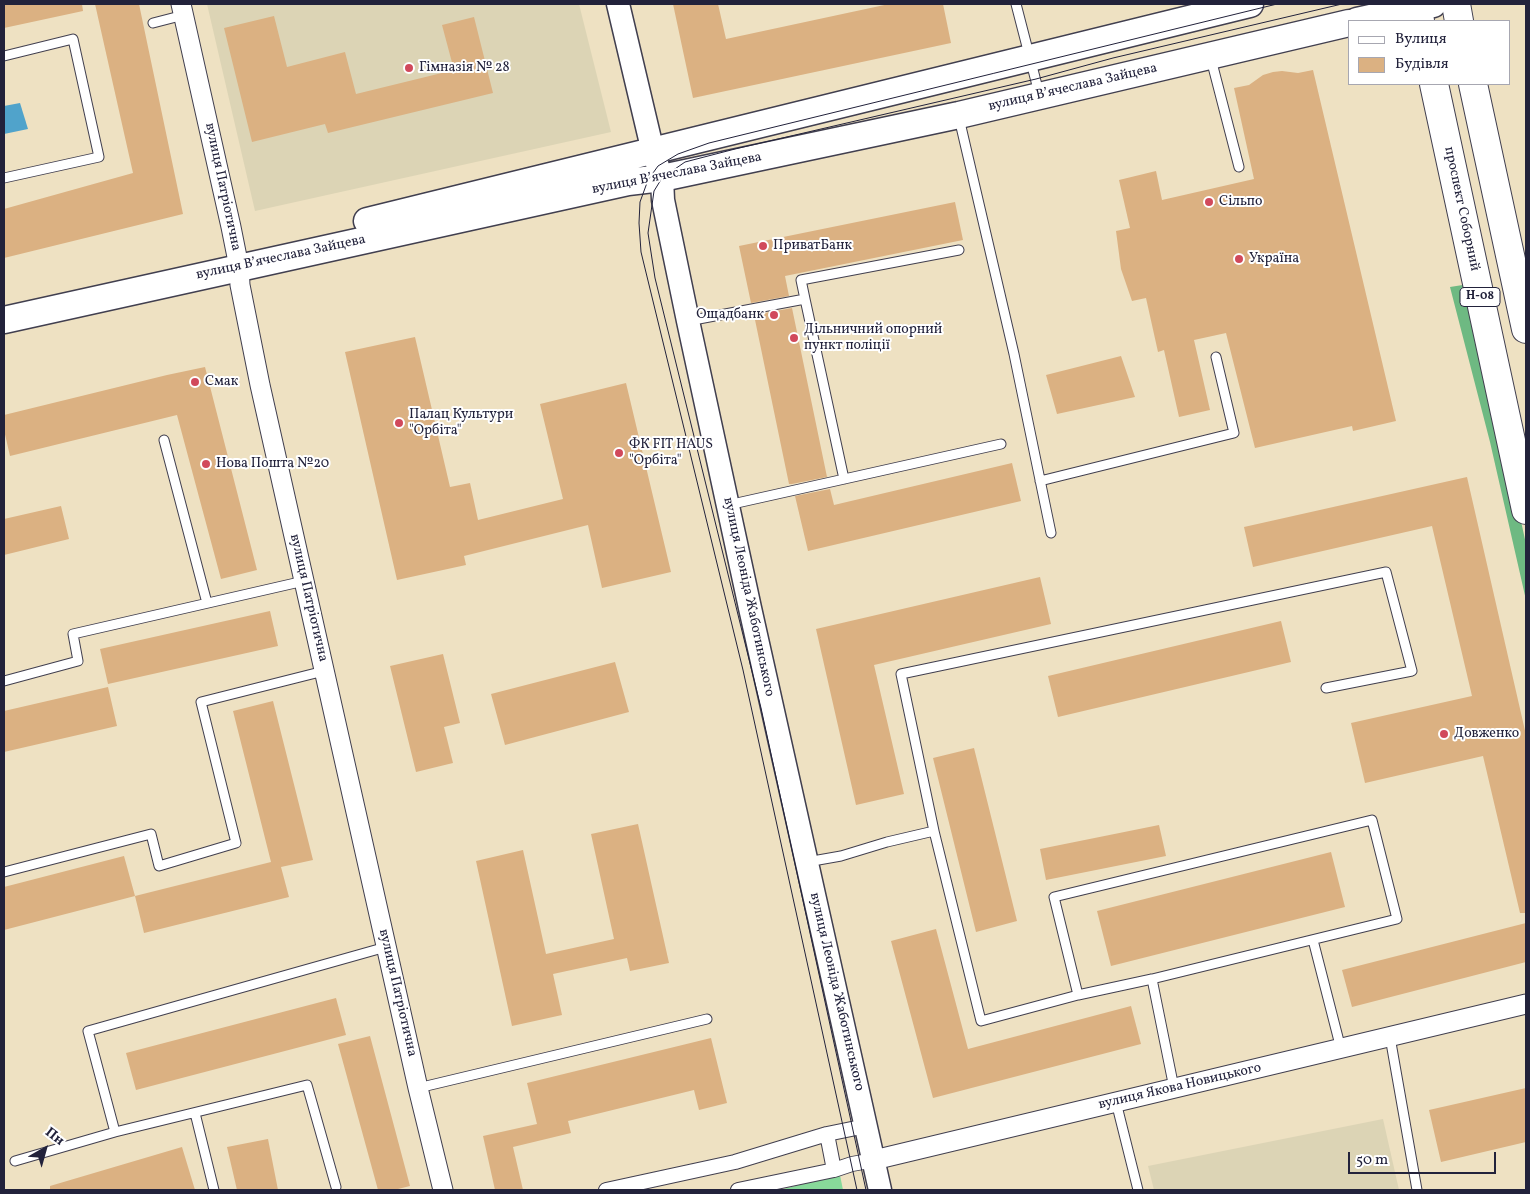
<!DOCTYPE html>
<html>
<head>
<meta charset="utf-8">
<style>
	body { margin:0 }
	#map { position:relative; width:1530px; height:1194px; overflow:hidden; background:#eee1c2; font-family:Vollkorn,serif }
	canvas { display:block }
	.frame { position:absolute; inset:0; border:5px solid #22223b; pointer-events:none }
	.legend { position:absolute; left:1348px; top:20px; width:162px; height:65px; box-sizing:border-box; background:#fff; border:1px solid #a7a7b1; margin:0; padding:6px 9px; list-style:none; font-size:15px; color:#22223b }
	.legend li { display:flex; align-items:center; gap:10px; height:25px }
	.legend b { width:25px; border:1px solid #a7a7b1 }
	.north { position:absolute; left:20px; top:1124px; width:50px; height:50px; -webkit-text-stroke:4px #fff; paint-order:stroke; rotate:38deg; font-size:14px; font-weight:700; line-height:20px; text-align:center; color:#22223b }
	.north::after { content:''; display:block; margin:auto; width:18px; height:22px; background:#22223b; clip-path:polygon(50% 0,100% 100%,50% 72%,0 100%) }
	.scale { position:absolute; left:1348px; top:1152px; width:148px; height:22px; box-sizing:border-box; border:2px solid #22223b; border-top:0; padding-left:6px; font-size:15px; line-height:18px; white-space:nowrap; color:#22223b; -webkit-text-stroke:4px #fff; paint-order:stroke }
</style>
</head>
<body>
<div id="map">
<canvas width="1530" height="1194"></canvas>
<div class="frame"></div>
<ul class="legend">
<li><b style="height:6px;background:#fff"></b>Вулиця</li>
<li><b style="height:14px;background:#dbb182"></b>Будівля</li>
</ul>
<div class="north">Пн</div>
<div class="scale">50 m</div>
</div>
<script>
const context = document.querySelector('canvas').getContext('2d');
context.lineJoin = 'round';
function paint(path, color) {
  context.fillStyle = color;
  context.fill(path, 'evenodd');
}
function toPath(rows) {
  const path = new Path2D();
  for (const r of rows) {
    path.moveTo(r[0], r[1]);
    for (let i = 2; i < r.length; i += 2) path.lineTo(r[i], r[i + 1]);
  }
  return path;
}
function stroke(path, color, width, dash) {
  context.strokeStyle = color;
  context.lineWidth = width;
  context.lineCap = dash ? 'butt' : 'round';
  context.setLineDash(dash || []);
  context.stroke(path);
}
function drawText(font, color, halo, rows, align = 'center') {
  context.font = font + ' Vollkorn,serif';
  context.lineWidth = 4;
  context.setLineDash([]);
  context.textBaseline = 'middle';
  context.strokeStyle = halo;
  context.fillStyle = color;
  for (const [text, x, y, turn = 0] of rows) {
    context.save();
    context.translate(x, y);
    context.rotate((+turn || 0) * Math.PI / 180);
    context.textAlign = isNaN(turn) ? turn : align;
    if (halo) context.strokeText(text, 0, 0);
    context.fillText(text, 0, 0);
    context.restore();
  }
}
const built = toPath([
	[207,4,579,4,611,132,255,211],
	[1383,1119,1399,1190,1154,1190,1148,1166]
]);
const green = toPath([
	[840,1175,843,1190,779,1190]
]);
const forest = toPath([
	[1469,284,1526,544,1526,600,1490,442,1450,287]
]);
const water = toPath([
	[20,103,28,129,4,134,4,106]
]);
const building = toPath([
	[4,4,82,4,83,11,4,28],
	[95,4,139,4,183,214,4,258,4,209,133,173],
	[673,4,718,4,726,39,889,4,943,4,951,43,693,98],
	[274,16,287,67,345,52,356,94,454,70,442,25,474,17,493,93,328,133,325,124,252,142,224,28],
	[1313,70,1396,421,1353,431,1352,426,1255,448,1226,333,1194,340,1210,410,1179,417,1164,350,1158,352,1146,298,1132,301,1121,269,1116,231,1130,228,1119,180,1156,171,1162,200,1254,179,1234,88,1249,85,1263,75,1273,72,1282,71,1298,73],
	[955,202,963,240,785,276,789,296,751,303,739,246],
	[792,308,827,477,792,484,789,484,754,315],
	[415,337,450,487,470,483,478,520,563,499,540,404,626,383,671,572,602,588,588,525,464,556,466,565,397,580,345,352],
	[1121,356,1135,397,1057,414,1046,375],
	[205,367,257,570,221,579,177,415,10,456,4,430,4,415,167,375],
	[1012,463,1021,501,808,551,795,496,830,489,834,505],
	[1467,477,1526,735,1526,913,1520,913,1483,756,1365,783,1351,723,1472,696,1432,526,1253,567,1244,527],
	[61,506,69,539,4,555,4,519],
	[1040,577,1051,624,874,665,904,794,856,805,816,629],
	[270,611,278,646,108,684,100,649],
	[1281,621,1291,662,1058,717,1048,676],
	[443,654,460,723,444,727,453,763,416,772,390,666],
	[615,662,629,712,505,745,491,694],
	[108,687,117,726,4,752,4,711],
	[273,701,313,860,281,867,289,897,144,933,135,896,271,862,233,711],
	[974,748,1017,921,976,932,933,758],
	[638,824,669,963,630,971,627,958,553,974,562,1015,512,1026,476,861,523,850,546,954,614,939,591,834],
	[1159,825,1166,856,1046,880,1040,849],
	[1331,852,1345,907,1111,966,1097,911],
	[124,856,135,896,4,930,4,887],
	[1526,923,1526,962,1352,1007,1342,970],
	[936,929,968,1049,1131,1006,1141,1044,933,1098,891,941],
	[336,998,346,1035,136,1090,126,1053],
	[370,1036,410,1186,394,1190,378,1190,338,1044],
	[711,1038,727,1103,699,1110,694,1090,568,1121,571,1133,513,1147,523,1190,495,1190,483,1136,537,1124,527,1083],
	[1526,1088,1526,1142,1441,1162,1429,1110],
	[268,1139,278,1190,237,1190,227,1147],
	[182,1147,195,1190,50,1190,50,1186]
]);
const service = toPath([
	[1016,4,1039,93],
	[153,23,184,15],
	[4,56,73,39,99,157,4,178],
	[1211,59,1239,167],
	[959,118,1014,354,1051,533],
	[805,299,844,479],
	[688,321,805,299,801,280,959,250],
	[164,440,207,603],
	[1040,481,1234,433,1216,357],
	[728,505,1001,444],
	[4,681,78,661,73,634,304,581],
	[934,831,981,1021,1078,995,1152,979,1397,919,1372,820,1054,897,1078,995],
	[807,862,841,856,887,842,934,831,901,674,1386,572,1412,671,1326,688],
	[4,872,151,834,159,866,236,843,201,702,324,671],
	[1313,940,1341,1049],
	[1152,979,1174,1088],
	[1390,1037,1417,1190],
	[418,1088,707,1019],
	[1116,1102,1138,1190],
	[195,1113,214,1190],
	[15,1161,115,1132],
	[336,1187,307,1085,115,1132,88,1031,386,947]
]);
const pedestrian = toPath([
	[827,1134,866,1126],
	[834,1170,852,1164,874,1160],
	[606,1190,735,1162,827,1134,834,1170,738,1190]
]);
const minor = toPath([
	[181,4,231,227,239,267,240,285,260,385,418,1088,443,1190],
	[874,1160,1526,1004]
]);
const tertiary = toPath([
	[618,4,653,152,662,178,663,200,688,321,750,608,880,1190]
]);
const secondary = toPath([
	[1357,21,1433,4],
	[367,221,1250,4],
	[4,320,628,182,662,178,959,115,1349,23]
]);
const primary = toPath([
	[1417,4,1420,21],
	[1456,4,1459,21],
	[1434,84,1526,510],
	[1473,84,1526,329]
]);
const tram = toPath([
	[857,1190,743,670,641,252,639,223,640,202,648,180,658,166,678,154,709,143,1277,4],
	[866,1190,761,708,655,278,648,233,654,191,662,178,685,162,735,149,1036,79,1113,58,1342,4]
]);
const markers = [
	[409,68,5,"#d1495b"],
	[1209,202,5,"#d1495b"],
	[763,246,5,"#d1495b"],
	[1239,259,5,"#d1495b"],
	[774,315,5,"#d1495b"],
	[794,338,5,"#d1495b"],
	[195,382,5,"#d1495b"],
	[399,423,5,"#d1495b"],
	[619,453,5,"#d1495b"],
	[206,464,5,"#d1495b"],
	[1444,734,5,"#d1495b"]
];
const shields = [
	[1480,297,40]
];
const shieldNames = [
	["Н-08",1480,297]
];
const poiNames = [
	["Гімназія № 28",419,68],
	["Сільпо",1219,202],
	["ПриватБанк",773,246],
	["Україна",1249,259],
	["Ощадбанк",764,315,"right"],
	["Дільничний опорний",804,330],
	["пункт поліції",804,346],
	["Смак",205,382],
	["Палац Культури",409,415],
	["\"Орбіта\"",409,431],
	["ФК FIT HAUS",629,445],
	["\"Орбіта\"",629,461],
	["Нова Пошта №20",216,464],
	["Довженко",1454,734]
];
const streetNames = [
	["вулиця Вʼячеслава Зайцева",1073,88,-13],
	["вулиця Вʼячеслава Зайцева",677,174,-11],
	["вулиця Патріотична",222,187,78],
	["проспект Соборний",1461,209,78],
	["вулиця Вʼячеслава Зайцева",281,258,-12],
	["вулиця Леоніда Жаботинського",748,597,78],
	["вулиця Патріотична",308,598,77],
	["вулиця Леоніда Жаботинського",836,992,77],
	["вулиця Патріотична",397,993,77],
	["вулиця Якова Новицького",1180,1087,-13]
];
paint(built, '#dcd4b5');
paint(green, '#88d99a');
paint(forest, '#6eb982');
paint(water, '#50a3cb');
paint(building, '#dbb182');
stroke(service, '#413f4f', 11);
stroke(pedestrian, '#413f4f', 16);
stroke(minor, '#413f4f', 21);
stroke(tertiary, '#413f4f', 25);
stroke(secondary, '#413f4f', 29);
stroke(primary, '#413f4f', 30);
stroke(service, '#fff', 9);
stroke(pedestrian, '#fff', 14);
stroke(minor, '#fff', 19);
stroke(tertiary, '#fff', 22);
stroke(secondary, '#fff', 26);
stroke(primary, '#fff', 28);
stroke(tram, '#22223b', 1);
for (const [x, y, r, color] of markers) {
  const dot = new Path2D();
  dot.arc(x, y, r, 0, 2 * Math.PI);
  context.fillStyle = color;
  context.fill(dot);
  stroke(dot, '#fff', 2);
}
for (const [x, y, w] of shields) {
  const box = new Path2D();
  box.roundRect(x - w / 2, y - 9.5, w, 19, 4);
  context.fillStyle = '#fff';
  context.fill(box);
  stroke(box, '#22223b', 1);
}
drawText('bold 12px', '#22223b', null, shieldNames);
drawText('14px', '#22223b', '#fff', poiNames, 'left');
drawText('14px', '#22223b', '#fff', streetNames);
</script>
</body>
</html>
